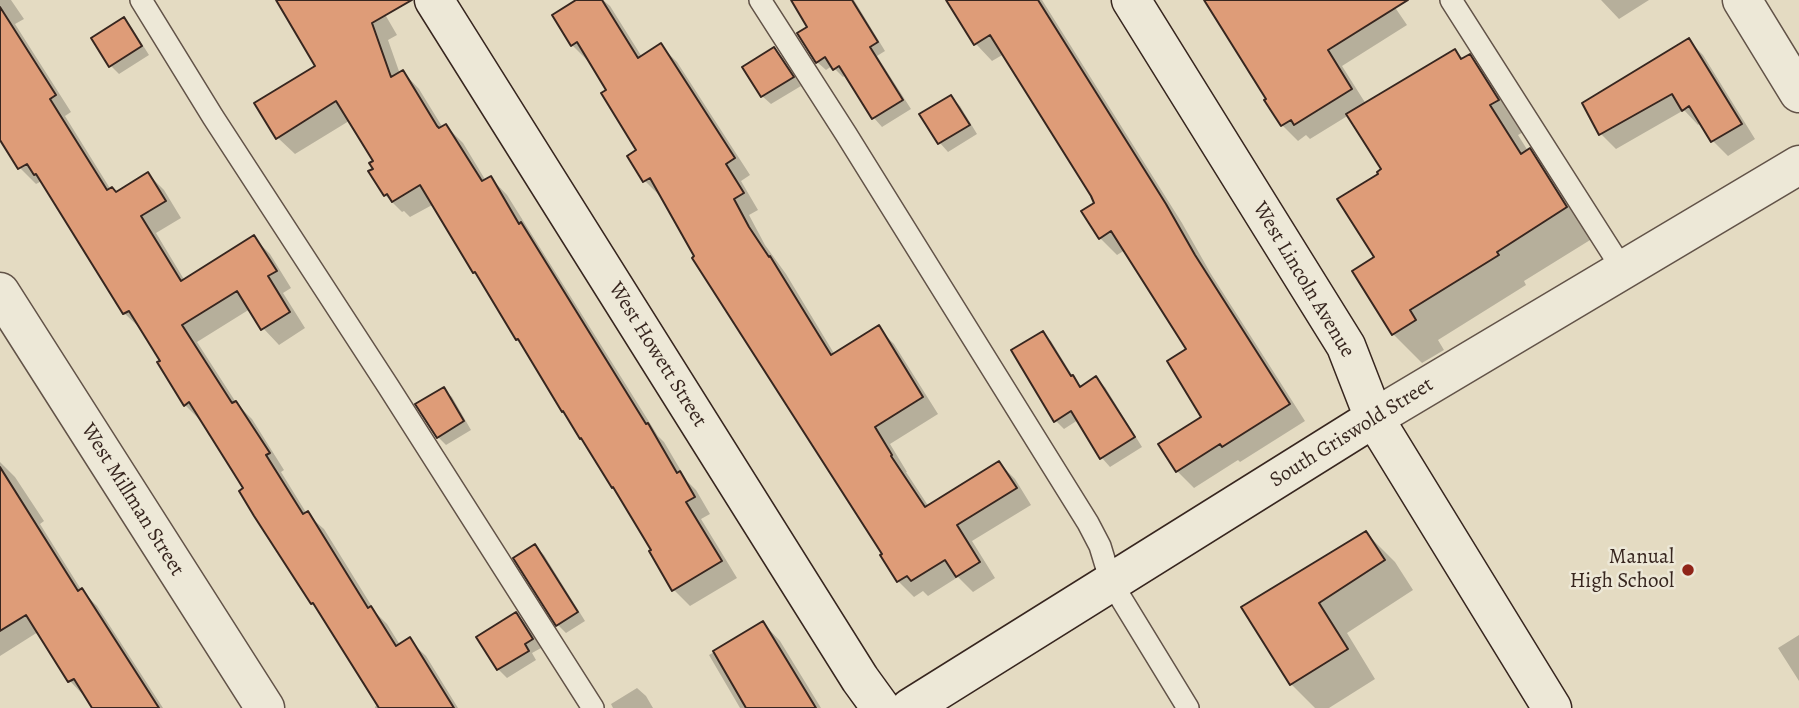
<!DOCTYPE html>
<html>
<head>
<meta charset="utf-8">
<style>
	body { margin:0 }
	canvas { display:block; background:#e4dbc2 }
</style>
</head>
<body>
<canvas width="1799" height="708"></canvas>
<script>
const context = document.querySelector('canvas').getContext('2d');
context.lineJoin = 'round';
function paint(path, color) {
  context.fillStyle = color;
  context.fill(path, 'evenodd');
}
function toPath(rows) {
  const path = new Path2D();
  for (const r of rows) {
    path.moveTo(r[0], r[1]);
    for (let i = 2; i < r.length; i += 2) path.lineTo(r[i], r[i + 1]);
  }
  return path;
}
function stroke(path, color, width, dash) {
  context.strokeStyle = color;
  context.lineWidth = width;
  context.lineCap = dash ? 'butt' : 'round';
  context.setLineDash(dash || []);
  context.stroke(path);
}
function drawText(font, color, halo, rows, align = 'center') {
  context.font = font + ' Alegreya,serif';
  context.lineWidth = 5;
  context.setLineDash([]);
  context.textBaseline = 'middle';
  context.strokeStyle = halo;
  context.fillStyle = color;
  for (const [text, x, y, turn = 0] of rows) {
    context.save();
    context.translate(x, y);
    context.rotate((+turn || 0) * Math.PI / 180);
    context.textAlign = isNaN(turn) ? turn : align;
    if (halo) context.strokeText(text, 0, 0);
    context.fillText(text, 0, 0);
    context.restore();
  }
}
const shadow = toPath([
	[0,0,11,0,24,19,15,24,71,112,65,116,111,190,117,194,148,174,164,190,181,218,156,233,185,281,254,238,270,254,291,288,283,293,305,328,279,345,263,328,250,309,197,342,237,404,252,419,284,470,281,472,307,514,324,529,376,613,387,624,400,645,409,640,426,656,458,708,375,708,375,707,377,705,322,613,312,603,245,489,201,421,185,405,162,361,141,329,124,313,42,181,36,184,20,168,0,138],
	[278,0,375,0,379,4,397,35,388,40,400,74,403,72,419,89,443,128,446,126,463,143,486,181,491,178,507,195,658,436,664,442,687,481,696,490,710,514,701,519,737,578,690,606,674,590,654,550,619,493,613,487,434,204,410,217,404,211,402,212,385,195,375,169,375,162,349,121,295,154,278,138,317,66],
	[579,0,603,0,610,6,642,57,661,46,677,62,750,175,741,181,758,210,749,215,765,245,786,274,835,355,878,328,894,344,938,414,890,444,907,472,906,472,929,507,999,463,1015,479,1031,505,972,541,995,578,973,592,958,577,928,596,923,591,914,597,898,581,885,555,697,257,661,197,645,181,638,151,609,90,588,61,572,45],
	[793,0,854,0,885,51,877,56,911,109,882,127,874,118,846,75,843,77,832,66,826,70,817,62,809,27],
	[947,0,1042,0,1182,223,1211,274,1305,421,1240,462,1238,460,1194,488,1177,471,1203,418,1188,350,1125,250,1117,255,1100,238,1097,203,1004,54,992,61,976,44],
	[1205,0,1390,0,1407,25,1342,66,1366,104,1455,51,1463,59,1469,56,1498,85,1527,130,1518,135,1528,151,1529,150,1558,179,1595,237,1524,281,1526,285,1438,340,1444,350,1422,363,1393,334,1354,272,1376,258,1380,174,1384,170,1349,115,1310,139,1306,135,1298,141,1282,125],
	[1601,0,1649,0,1619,19],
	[124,19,132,28,149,55,119,74,111,66],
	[1688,40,1703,55,1755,139,1728,156,1713,141,1701,123,1698,125,1684,110,1616,149,1601,134,1584,104],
	[774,49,783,58,801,86,771,104,762,96],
	[951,97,960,106,977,134,948,152,940,143,922,115],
	[1042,333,1051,341,1075,380,1082,387,1096,378,1105,387,1142,447,1110,467,1102,458,1078,420,1064,429,1055,420],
	[443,389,452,397,471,430,446,445,438,437],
	[0,462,15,477,44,521,40,524,82,591,97,606,163,708,94,708,86,696,85,697,70,681,38,632,0,656],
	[1366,533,1395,562,1413,590,1347,633,1375,679,1329,708,1315,708,1291,684,1243,608],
	[535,546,544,555,585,621,566,633,557,624],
	[516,614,525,623,541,648,532,653,536,660,507,678,498,669,479,638],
	[763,623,780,641,821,708,740,708,709,655],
	[1799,635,1799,681,1778,648],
	[637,688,646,696,653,708,613,708,611,704]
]);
const building = toPath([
	[276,0,412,0,372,23,391,77,403,70,437,126,439,128,446,124,482,181,491,176,519,224,521,222,646,424,648,423,677,473,680,471,695,497,686,502,722,561,672,591,649,551,651,550,613,487,612,488,581,438,580,439,563,411,562,412,518,339,516,340,475,272,473,273,420,185,392,202,387,194,384,196,368,171,373,169,369,163,373,161,336,101,276,139,254,103,315,66,276,0],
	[576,0,602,0,638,58,661,43,735,158,726,164,744,193,734,199,749,227,769,257,770,256,831,355,879,325,923,397,875,427,892,455,891,456,925,507,999,461,1017,488,957,525,980,562,956,577,945,560,911,581,907,576,897,582,880,555,882,554,692,258,694,256,650,178,643,182,627,156,636,150,601,93,606,90,577,42,571,46,552,15,576,0],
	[791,0,852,0,878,42,870,47,903,100,872,119,839,66,833,70,825,57,816,63,797,33,807,27,791,0],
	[946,0,1038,0,1166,204,1195,255,1290,404,1222,447,1220,444,1176,472,1158,444,1201,417,1167,361,1186,349,1111,231,1099,239,1081,211,1094,203,1091,196,990,35,974,45,946,0],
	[1204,0,1408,0,1328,50,1352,89,1294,125,1291,120,1281,126,1264,100,1266,99,1204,0],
	[0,7,56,95,50,99,107,190,112,187,116,192,148,172,166,201,141,216,181,281,254,235,277,271,268,276,290,312,261,330,237,291,182,325,232,403,236,401,270,453,266,455,303,514,308,511,368,608,371,606,396,646,410,637,454,708,379,708,313,603,311,604,254,516,239,491,243,488,189,402,184,406,157,362,160,361,129,311,123,314,36,174,34,175,27,164,18,169,0,140,0,7],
	[124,17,142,46,109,67,91,38,124,17],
	[1689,38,1742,124,1711,142,1689,106,1682,111,1672,94,1599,135,1582,103,1689,38],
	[774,47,794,77,761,97,742,67,774,47],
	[1455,49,1461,59,1470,54,1499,100,1490,105,1521,154,1530,148,1567,207,1497,252,1499,255,1410,310,1416,320,1392,335,1352,271,1374,257,1337,199,1378,174,1377,172,1381,169,1346,114,1455,49],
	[951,95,970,125,938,144,919,114,951,95],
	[1043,331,1071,376,1073,375,1080,387,1096,376,1135,437,1100,459,1071,411,1054,422,1011,350,1043,331],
	[444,387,464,421,437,438,415,404,444,387],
	[0,467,78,591,82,588,159,708,92,708,74,679,68,682,26,615,0,631,0,467],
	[1366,531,1385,560,1319,603,1348,649,1290,685,1241,607,1366,531],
	[535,544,578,612,556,626,513,558,535,544],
	[516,612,533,639,525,644,529,651,497,670,476,637,516,612],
	[763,621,788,662,816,708,746,708,713,651,763,621]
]);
const service = toPath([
	[141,0,213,117,388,386,593,708],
	[760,0,846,134,1088,523,1100,546,1111,582,1188,708],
	[1451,0,1623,270]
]);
const minor = toPath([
	[1742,0,1799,93],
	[0,292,265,708]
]);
const tertiary = toPath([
	[1374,418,1799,165]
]);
const secondary = toPath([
	[434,0,860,679,881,708],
	[1131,0,1346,346,1374,418,1552,708],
	[910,708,1374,418]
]);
const markers = [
	[1688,570,7,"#8f2418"]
];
const streetNames = [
	["West Lincoln Avenue",1303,280,59],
	["West Howett Street",657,355,58],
	["South Griswold Street",1352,433,-32],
	["West Millman Street",132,500,58]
];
const poiNames = [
	["Manual",1674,558],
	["High School",1674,582]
];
paint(shadow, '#0003');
paint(building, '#de9c78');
stroke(building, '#37261f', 2);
stroke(service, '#625348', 24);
stroke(minor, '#625348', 41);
stroke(tertiary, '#625348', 41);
stroke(secondary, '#37261f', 41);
stroke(service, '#ede8d7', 21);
stroke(minor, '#ede8d7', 38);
stroke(tertiary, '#ede8d7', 38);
stroke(secondary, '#ede8d7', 38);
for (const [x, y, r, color] of markers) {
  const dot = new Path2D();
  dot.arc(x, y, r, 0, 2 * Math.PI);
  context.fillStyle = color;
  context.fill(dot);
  stroke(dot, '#ede8d7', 2.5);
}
drawText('21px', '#37261f', '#ede8d7', streetNames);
drawText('21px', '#37261f', '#ede8d7', poiNames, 'right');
</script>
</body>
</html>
